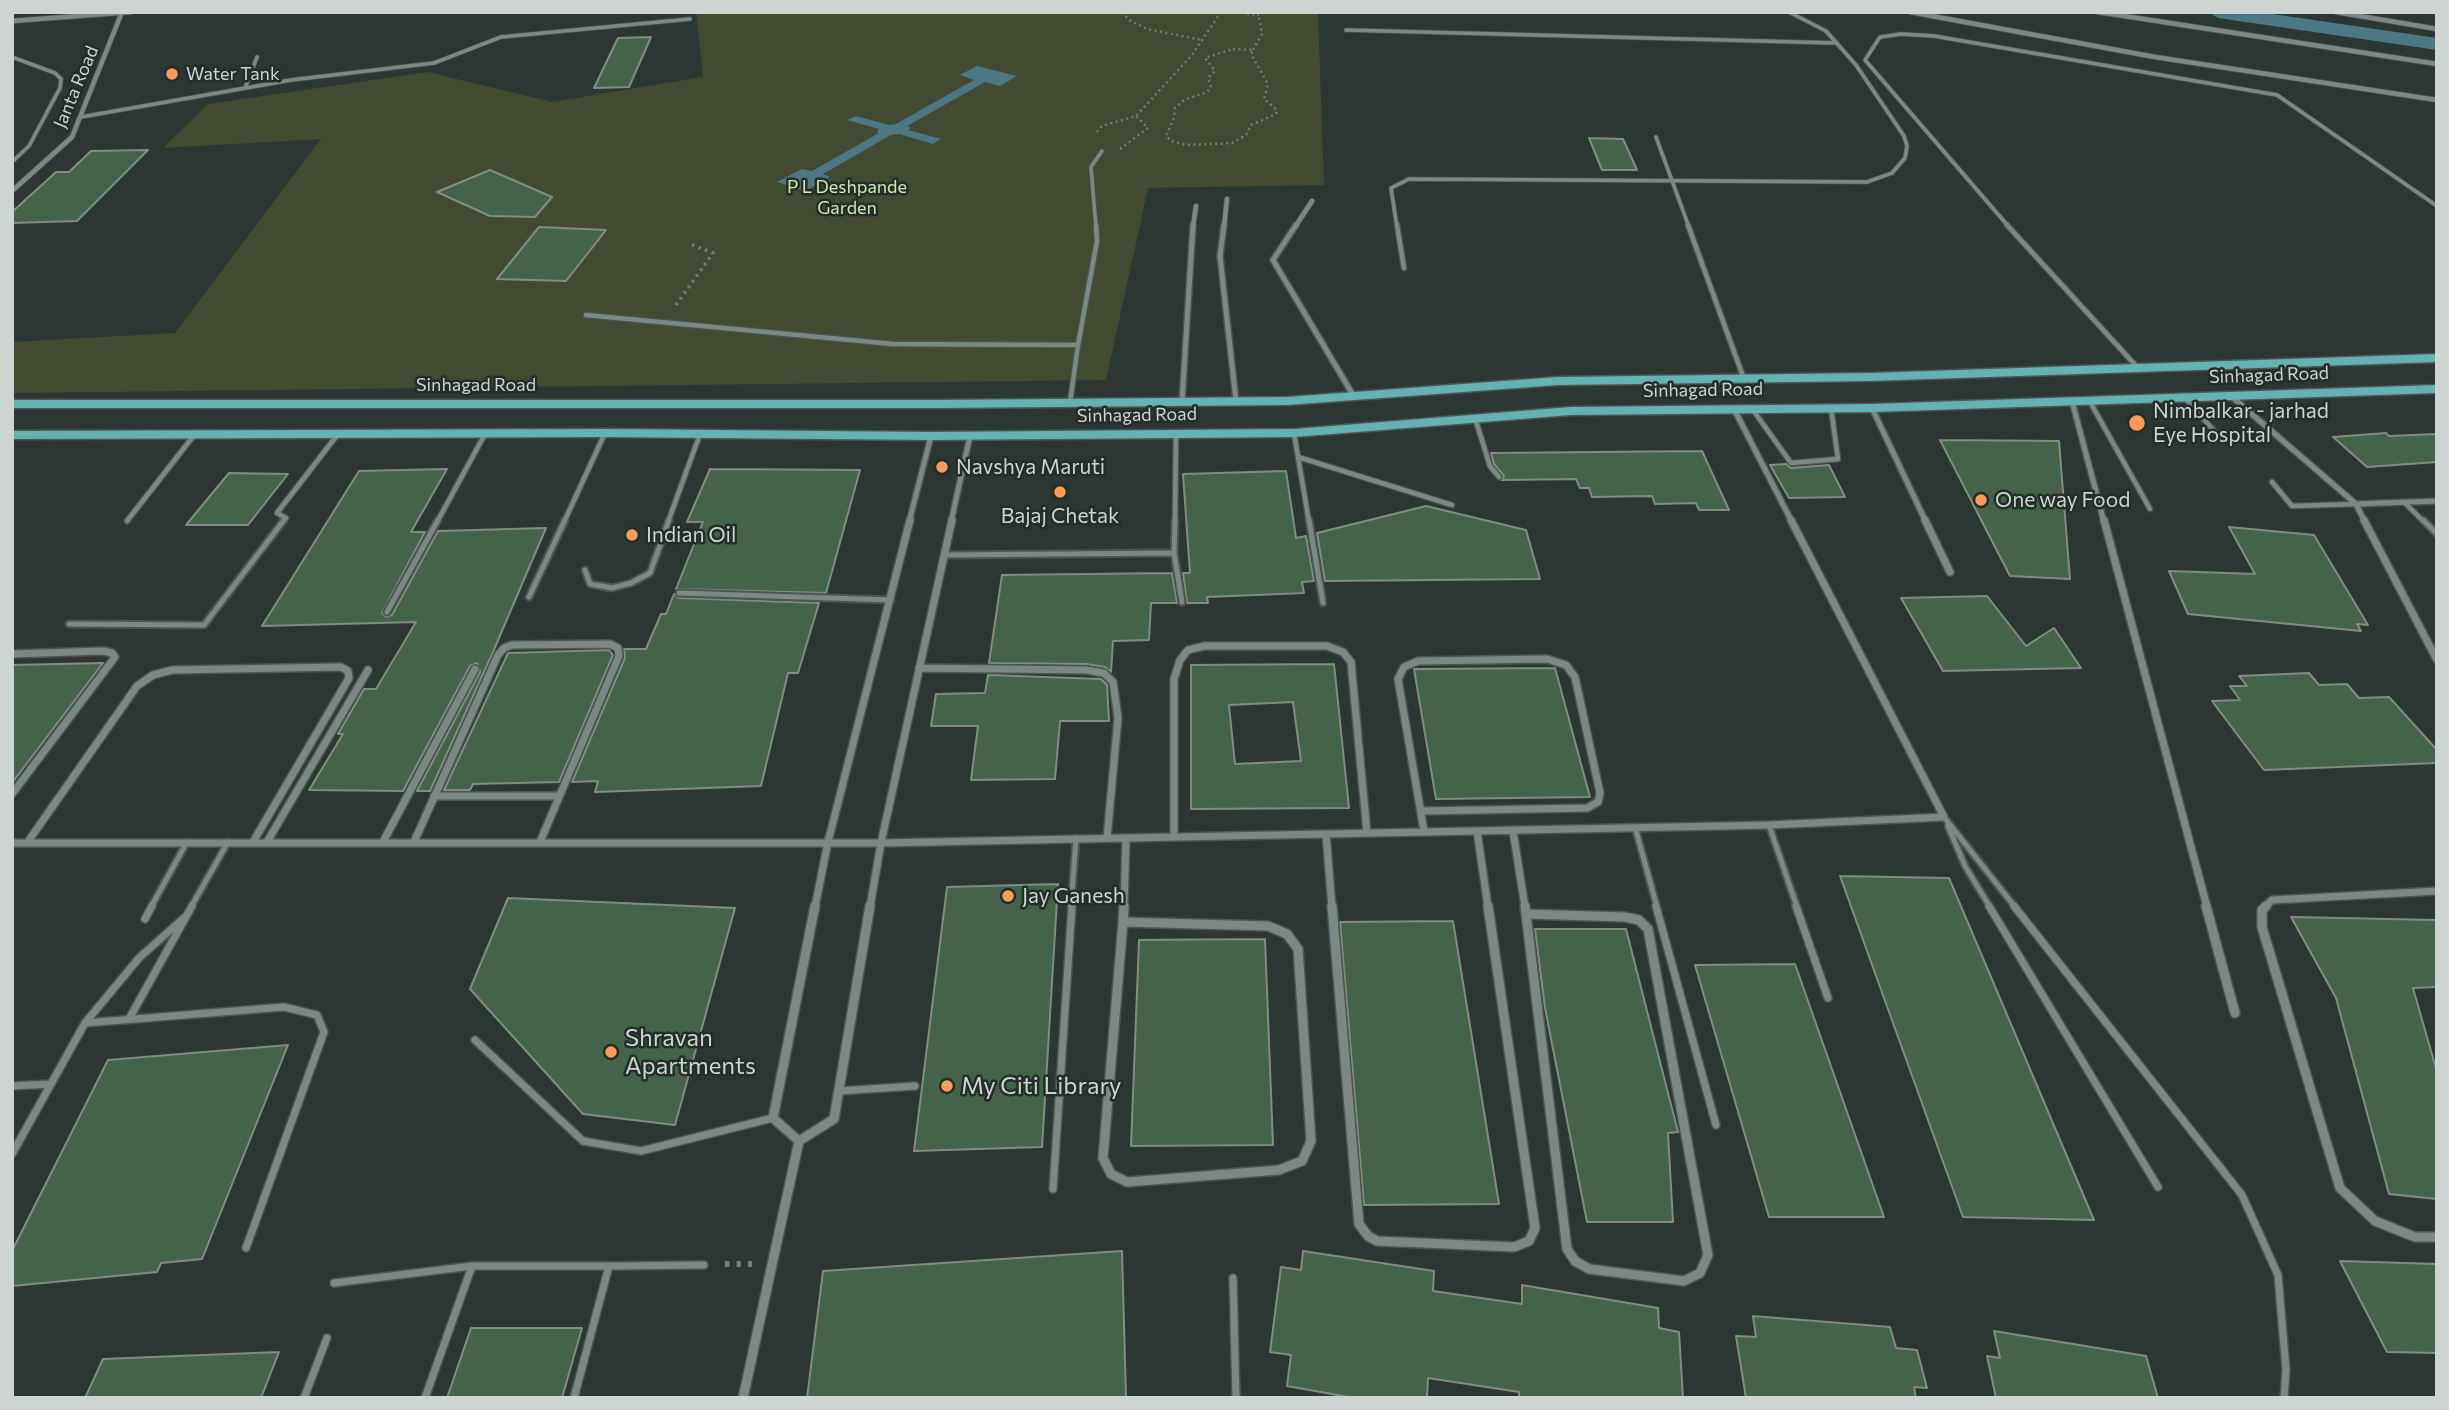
<!DOCTYPE html>
<html>
<head>
<meta charset="utf-8">
<style>
	body { margin:0 }
	#map { position:relative; width:2449px; height:1410px; overflow:hidden; background:#2c3734; font-family:Commissioner,sans-serif }
	canvas { display:block }
	.frame { position:absolute; inset:0; border:14px solid #cdd4d1; pointer-events:none }
</style>
</head>
<body>
<div id="map">
<canvas width="2449" height="1410"></canvas>
<div class="frame"></div>
</div>
<script>
const context = document.querySelector('canvas').getContext('2d');
context.lineJoin = 'round';
function paint(path, color) {
  context.fillStyle = color;
  context.fill(path, 'evenodd');
}
function toPath(rows) {
  const path = new Path2D();
  for (const r of rows) {
    path.moveTo(r[0], r[1]);
    for (let i = 2; i < r.length; i += 2) path.lineTo(r[i], r[i + 1]);
  }
  return path;
}
function stroke(path, color, width, dash) {
  context.strokeStyle = color;
  context.lineWidth = width;
  context.lineCap = dash ? 'butt' : 'round';
  context.setLineDash(dash || []);
  context.stroke(path);
}
function drawText(font, color, halo, rows, align = 'center') {
  context.font = font + ' Commissioner,sans-serif';
  context.lineWidth = 5;
  context.setLineDash([]);
  context.textBaseline = 'middle';
  context.strokeStyle = halo;
  context.fillStyle = color;
  for (const [text, x, y, turn = 0] of rows) {
    context.save();
    context.translate(x, y);
    context.rotate((+turn || 0) * Math.PI / 180);
    context.textAlign = isNaN(turn) ? turn : align;
    if (halo) context.strokeText(text, 0, 0);
    context.fillText(text, 0, 0);
    context.restore();
  }
}
const green = toPath([
	[696,12,1318,12,1324,185,1148,188,1106,380,12,393,12,342,175,333,321,139,163,148,208,104,428,72,552,102,703,77]
]);
const water = toPath([
	[977,66,1017,76,1000,86,985,82,907,126,911,128,908,130,941,139,933,144,899,134,891,135,823,174,830,177,805,191,777,182,802,169,812,171,879,133,877,132,879,129,847,120,856,116,889,125,896,124,974,80,960,75]
]);
const canal = toPath([
	[2209,12,2259,12,2437,38,2437,50,2218,18,2209,12]
]);
const building = toPath([
	[651,37,629,87,594,88,618,38,651,37],
	[1589,138,1623,139,1637,170,1602,170,1589,138],
	[148,150,77,221,12,223,12,212,56,172,69,172,91,151,148,150],
	[490,170,552,197,535,217,490,216,437,192,490,170],
	[539,227,606,230,566,281,497,279,539,227],
	[2386,433,2389,436,2437,434,2437,462,2367,467,2333,437,2386,433],
	[1940,440,2059,441,2070,579,2010,576,1940,440],
	[1702,451,1729,510,1699,510,1696,503,1655,504,1652,496,1592,497,1589,488,1580,488,1576,479,1502,480,1504,476,1494,464,1491,453,1702,451],
	[1786,464,1791,468,1829,465,1845,497,1789,498,1770,465,1786,464],
	[447,469,411,532,425,532,382,613,386,617,392,615,438,531,546,528,493,652,430,791,417,791,480,672,477,663,470,666,403,791,309,790,343,734,338,734,364,689,376,689,416,622,262,626,359,471,447,469],
	[710,469,860,470,826,593,676,589,703,522,687,522,710,469],
	[1286,471,1296,538,1306,536,1314,581,1302,582,1304,593,1207,597,1208,603,1187,603,1183,573,1190,573,1183,474,1286,471],
	[229,473,288,474,248,525,186,525,229,473],
	[1426,506,1526,530,1540,579,1325,581,1317,533,1426,506],
	[2229,527,2314,535,2368,625,2357,624,2361,631,2188,614,2169,571,2255,574,2229,527],
	[1172,573,1177,603,1151,603,1149,640,1113,641,1111,672,1105,667,1086,664,989,663,1002,575,1172,573],
	[674,594,679,598,819,603,798,673,788,673,761,786,595,792,598,781,572,782,625,658,624,649,646,649,661,614,666,614,674,594],
	[1987,596,2026,646,2054,628,2081,668,1943,671,1901,598,1987,596],
	[609,650,613,655,559,782,473,784,470,790,444,790,508,653,609,650],
	[103,663,12,783,12,665,103,663],
	[1334,664,1349,808,1191,809,1191,665,1334,664],
	[1293,702,1301,761,1235,764,1229,705,1293,702],
	[1555,668,1590,797,1436,799,1414,669,1555,668],
	[2309,673,2319,685,2347,684,2359,698,2389,697,2437,750,2437,763,2264,770,2212,701,2240,700,2230,686,2247,686,2239,676,2309,673],
	[988,675,1101,679,1107,685,1109,721,1060,721,1055,779,971,780,978,726,931,726,936,694,985,693,988,675],
	[1840,876,1949,878,2094,1220,1963,1217,1840,876],
	[1058,884,1042,1147,914,1151,947,887,1058,884],
	[508,898,735,908,675,1125,583,1114,470,989,508,898],
	[2291,917,2437,920,2437,987,2413,988,2437,1072,2437,1199,2389,1194,2336,998,2291,917],
	[1453,921,1499,1204,1364,1205,1340,922,1453,921],
	[1535,929,1626,929,1678,1132,1668,1133,1673,1222,1587,1222,1545,1008,1535,929],
	[1265,939,1273,1145,1131,1146,1139,940,1265,939],
	[1795,964,1884,1217,1769,1217,1695,965,1795,964],
	[288,1045,202,1259,161,1263,157,1272,12,1286,12,1251,108,1060,288,1045],
	[1122,1251,1126,1398,807,1398,823,1271,1122,1251],
	[1303,1251,1434,1271,1433,1291,1522,1304,1522,1285,1658,1308,1659,1328,1679,1332,1683,1398,1519,1398,1519,1392,1428,1378,1427,1398,1354,1398,1287,1386,1291,1355,1270,1352,1281,1267,1301,1270,1303,1251],
	[2340,1261,2437,1264,2437,1353,2387,1352,2340,1261],
	[1753,1316,1890,1327,1896,1348,1917,1350,1927,1388,1914,1387,1916,1398,1746,1398,1736,1336,1756,1337,1753,1316],
	[471,1328,582,1328,562,1398,447,1398,471,1328],
	[1994,1331,2146,1356,2158,1398,1996,1398,1987,1356,2000,1358,1994,1331],
	[279,1352,261,1398,85,1398,103,1359,279,1352]
]);
const pathFar2 = toPath([
	[1122,12,1129,20,1147,29,1202,40],
	[1236,12,1259,15],
	[1233,49,1253,50,1251,54,1268,84,1264,99,1277,110,1276,114,1251,125,1246,135,1232,143,1186,145,1171,141,1166,136,1174,118,1175,108,1184,100,1207,92,1211,87,1208,78,1215,71,1205,58,1233,49],
	[1253,50,1262,34,1258,12],
	[1097,132,1102,126,1136,116,1192,55,1221,12],
	[1120,149,1148,128,1136,116]
]);
const pathFar1 = toPath([
	[676,305,713,253,690,244]
]);
const path = toPath([
	[725,1264,752,1264]
]);
const serviceFar3 = toPath([
	[1346,30,1836,43],
	[12,57,55,73,61,79,60,88,29,146,12,162],
	[245,88,257,57],
	[81,117,291,80,434,63,501,37,690,19],
	[1656,137,1689,227],
	[1096,227,1091,167,1102,151],
	[1397,227,1391,188,1409,179,1867,182,1892,173,1905,158,1907,146,1904,136,1856,65,1826,31,1789,12],
	[2009,227,1865,60,1880,37,1901,34,1934,36,2277,95,2437,206]
]);
const serviceFar2 = toPath([
	[1397,225,1404,268],
	[1688,225,1744,379],
	[2007,225,2138,368],
	[586,315,893,344,1078,345,1070,403],
	[1078,345,1097,241,1096,225],
	[2184,397,2223,441],
	[2089,400,2150,509],
	[1753,410,1791,463,1838,459,1831,408],
	[1475,418,1490,466,1499,477],
	[1294,433,1309,522],
	[1298,457,1452,505],
	[2272,482,2292,506,2356,504],
	[2404,502,2424,522],
	[127,521,195,434],
	[283,522,286,518,277,513,338,434],
	[437,522,485,434],
	[564,522,605,433],
	[668,522,700,434],
	[1175,522,1176,434]
]);
const serviceFar1 = toPath([
	[1175,520,1174,553,1182,602],
	[1309,520,1323,603],
	[2423,520,2437,534],
	[944,555,1174,553],
	[585,570,590,584,612,588,631,583,650,573,669,520],
	[679,593,891,600],
	[529,597,565,520],
	[387,612,438,520],
	[69,624,204,625,284,520],
	[1944,817,2015,907],
	[1769,825,1797,907],
	[1948,826,1965,866,1990,907],
	[1635,827,1657,907],
	[151,907,187,842],
	[191,907,228,842],
	[1071,907,1076,838]
]);
const service = toPath([
	[1656,906,1716,1125],
	[1796,906,1828,998],
	[1989,906,2158,1187],
	[2014,906,2242,1195,2278,1275,2286,1370,2284,1398],
	[145,919,152,906],
	[129,1019,192,906],
	[85,1023,284,1007,317,1015,324,1032,246,1248],
	[475,1040,583,1141,641,1151,773,1118],
	[12,1086,51,1084],
	[839,1091,915,1086],
	[12,1154,85,1023,139,958,185,917],
	[1053,1189,1072,906],
	[609,1266,704,1265],
	[1233,1278,1236,1398],
	[334,1283,472,1266,609,1266,574,1398],
	[304,1398,327,1338],
	[425,1398,472,1266]
]);
const minorFar3 = toPath([
	[1910,12,2155,57,2437,100],
	[2098,12,2437,64],
	[2336,12,2437,29],
	[12,21,131,12],
	[12,191,72,137,122,12],
	[1193,227,1196,206],
	[1224,227,1227,199],
	[1295,227,1312,201]
]);
const minorFar2 = toPath([
	[1224,225,1220,256,1236,401],
	[1296,225,1273,260,1353,395],
	[2231,396,2356,504,2365,522],
	[2072,401,2104,522],
	[1182,402,1193,225],
	[1872,408,1926,522],
	[1734,409,1792,522],
	[2356,504,2437,501],
	[909,522,931,436],
	[951,522,970,436]
]);
const minorFar1 = toPath([
	[1925,520,1950,572],
	[2104,520,2207,907],
	[2364,520,2437,660],
	[12,654,103,651,112,653,115,657,12,794],
	[919,668,1086,670,1104,673,1113,682,1118,718,1107,838],
	[434,796,558,796],
	[1421,811,1587,808,1598,802,1600,793,1575,677,1566,665,1547,659,1418,661,1404,667,1398,679,1424,831],
	[1477,831,1488,907],
	[1513,831,1525,907],
	[1326,834,1332,907],
	[1174,837,1174,679,1180,660,1188,650,1204,646,1327,646,1343,652,1351,662,1367,833],
	[267,842,368,670],
	[383,842,475,669],
	[414,842,498,655,504,648,512,645,610,644,618,648,619,656,540,842],
	[12,843,881,843,1769,825,1944,817,1791,520],
	[27,843,137,686,153,675,172,670,341,667,348,671,349,678,253,842],
	[815,907,828,842,910,520],
	[870,907,881,843,952,520],
	[1124,907,1126,838],
	[2265,907,2272,900,2437,891]
]);
const minor = toPath([
	[1332,906,1359,1224,1368,1236,1377,1241,1514,1247,1529,1241,1535,1228,1488,906],
	[1525,906,1526,914],
	[2206,906,2235,1013],
	[2266,906,2262,910,2262,927,2340,1188,2375,1221,2415,1237,2437,1237],
	[1526,914,1625,917,1639,920,1648,929,1708,1255,1700,1273,1684,1281,1589,1269,1575,1261,1567,1249,1526,914],
	[1123,922,1268,926,1287,934,1298,949,1311,1141,1302,1161,1279,1170,1127,1182,1111,1174,1103,1158,1123,922],
	[1123,922,1124,906],
	[799,1141,773,1118,815,906],
	[743,1398,799,1141,834,1119,870,906]
]);
const primary = toPath([
	[2437,354,2437,362,1869,381,1558,385,1287,405,939,408,12,408,12,400,939,400,1287,397,1558,377,1869,373,2437,354],
	[2437,385,2437,393,1872,412,1571,415,1294,437,931,440,605,437,12,439,12,431,605,429,931,432,1294,429,1571,407,1872,404,2437,385]
]);
const markers = [
	[172,74,7,"#fe9b59"],
	[2137,423,9,"#fe9b59"],
	[942,467,7,"#fe9b59"],
	[1060,492,7,"#fe9b59"],
	[1981,500,7,"#fe9b59"],
	[632,535,7,"#fe9b59"],
	[1008,896,7,"#fe9b59"],
	[611,1052,7,"#fe9b59"],
	[947,1086,7,"#fe9b59"]
];
const farPoinames = [
	["Water Tank",186,74]
];
const farStreetnames = [
	["Janta Road",76,87,-67],
	["Sinhagad Road",2269,375,-2],
	["Sinhagad Road",476,385],
	["Sinhagad Road",1703,390,-1],
	["Sinhagad Road",1137,415,-1]
];
const farParknames = [
	["P L Deshpande",847,187],
	["Garden",847,208]
];
const poiNames = [
	["Nimbalkar - jarhad",2153,411],
	["Eye Hospital",2153,435],
	["Navshya Maruti",956,467],
	["One way Food",1995,500],
	["Bajaj Chetak",1060,516,"center"],
	["Indian Oil",646,535],
	["Jay Ganesh",1022,896]
];
const nearPoinames = [
	["Shravan",625,1038],
	["Apartments",625,1066],
	["My Citi Library",961,1086]
];
paint(green, '#424b32');
paint(water, '#4c7785');
paint(canal, '#4c7785');
paint(building, '#45634a');
stroke(building, '#838c84', 2);
stroke(serviceFar3, '#4c5552', 5);
stroke(serviceFar2, '#4c5552', 7);
stroke(serviceFar1, '#4c5552', 9);
stroke(service, '#4c5552', 10);
stroke(minorFar3, '#4c5552', 6);
stroke(minorFar2, '#4c5552', 8);
stroke(minorFar1, '#4c5552', 10);
stroke(minor, '#4c5552', 12);
stroke(primary, '#4c5552', 3);
stroke(pathFar2, '#737c79', 2.5, [2, 3.5]);
stroke(pathFar1, '#737c79', 3.5, [2.5, 4.5]);
stroke(path, '#737c79', 6, [4.5, 7]);
stroke(serviceFar3, '#7b8883', 3.5);
stroke(serviceFar2, '#7b8883', 4.5);
stroke(serviceFar1, '#7b8883', 5);
stroke(service, '#7b8883', 7);
stroke(minorFar3, '#7b8883', 4.5);
stroke(minorFar2, '#7b8883', 5);
stroke(minorFar1, '#7b8883', 7);
stroke(minor, '#7b8883', 9);
paint(primary, '#64b2b1');
for (const [x, y, r, color] of markers) {
  const dot = new Path2D();
  dot.arc(x, y, r, 0, 2 * Math.PI);
  context.fillStyle = color;
  context.fill(dot);
  stroke(dot, '#232d2a', 2.5);
}
drawText('18px', '#cdd4d1', '#232d2a', farPoinames, 'left');
drawText('18px', '#cdd4d1', '#232d2a', farStreetnames);
drawText('18px', '#d3e9ad', '#232d2a', farParknames);
drawText('21px', '#cdd4d1', '#232d2a', poiNames, 'left');
drawText('24px', '#cdd4d1', '#232d2a', nearPoinames, 'left');
</script>
</body>
</html>
